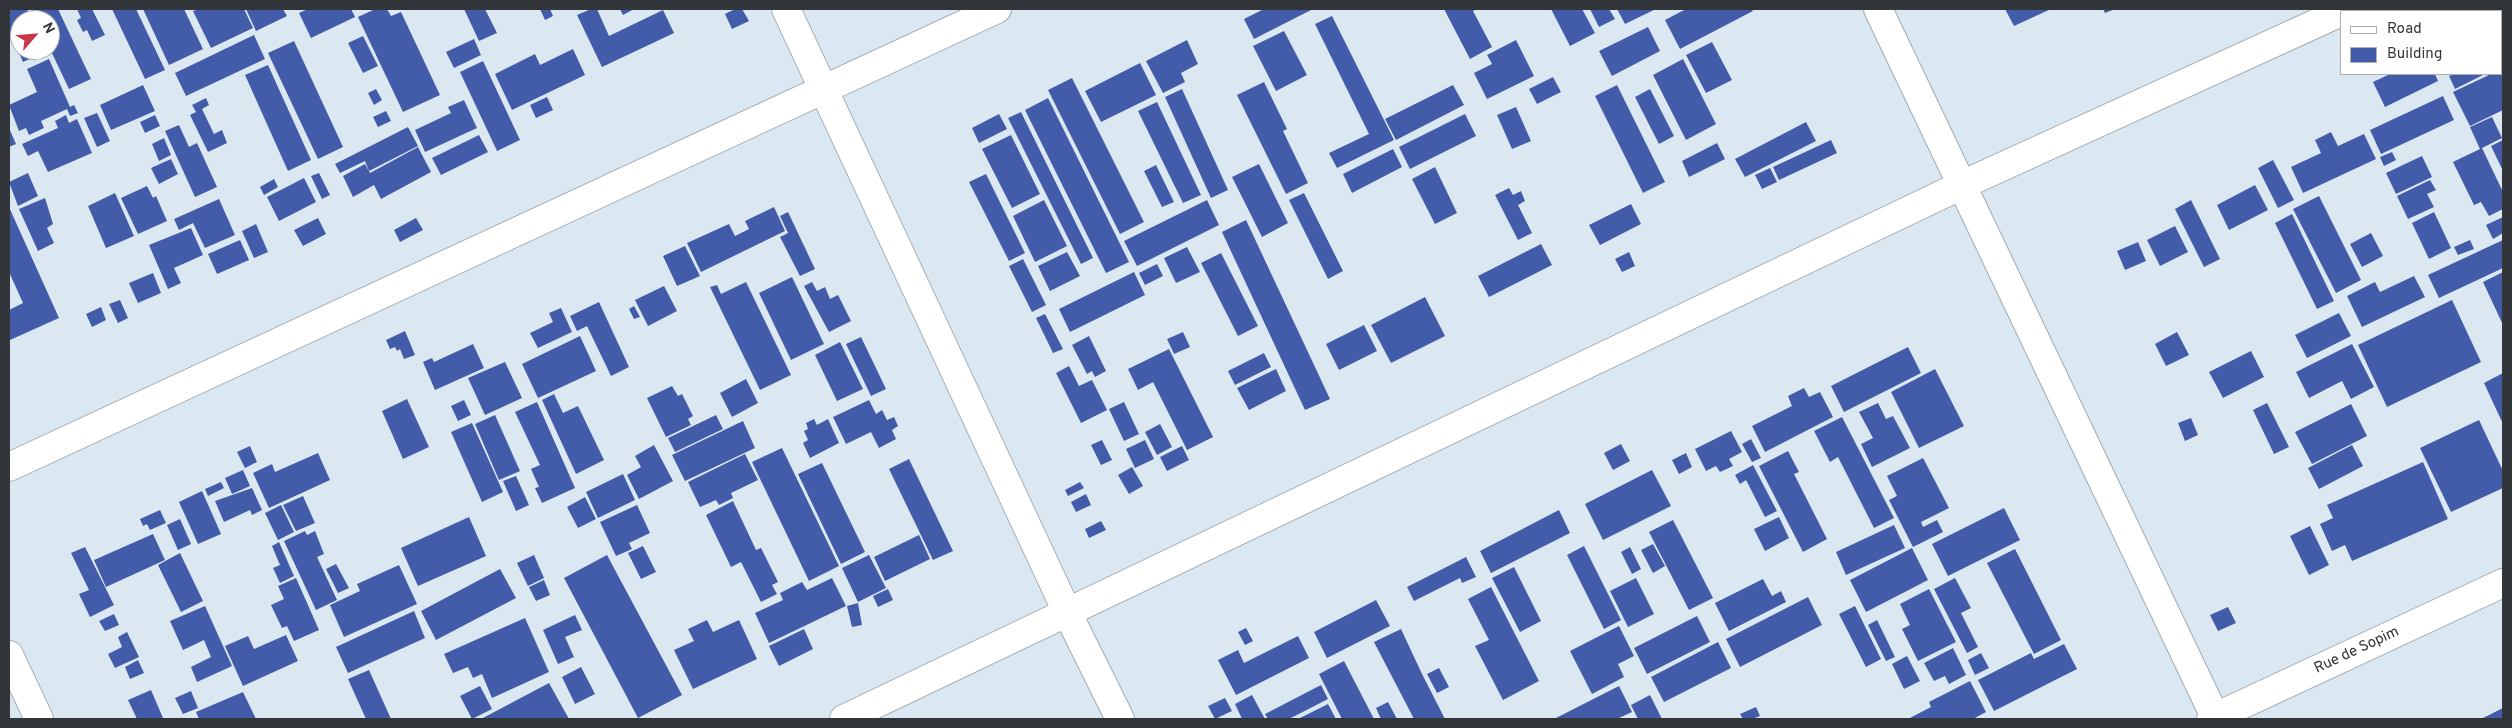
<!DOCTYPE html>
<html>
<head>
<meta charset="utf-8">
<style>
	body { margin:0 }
	#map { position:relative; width:2512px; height:728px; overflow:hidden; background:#dce8f1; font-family:Overpass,sans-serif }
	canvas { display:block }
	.frame { position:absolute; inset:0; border:10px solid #32363a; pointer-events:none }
	.legend { position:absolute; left:2340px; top:10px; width:162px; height:65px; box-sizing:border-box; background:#fff; border:1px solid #adafb0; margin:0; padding:6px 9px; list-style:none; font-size:15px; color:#32363a }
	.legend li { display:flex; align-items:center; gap:10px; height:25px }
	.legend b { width:25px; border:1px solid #adafb0 }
	.north { position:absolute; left:10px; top:10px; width:50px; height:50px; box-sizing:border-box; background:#fff; border:1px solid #adafb0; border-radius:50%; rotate:63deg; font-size:14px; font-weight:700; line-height:20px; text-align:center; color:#32363a }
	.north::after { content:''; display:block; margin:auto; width:18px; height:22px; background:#c83848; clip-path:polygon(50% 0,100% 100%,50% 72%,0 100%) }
</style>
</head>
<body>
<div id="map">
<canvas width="2512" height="728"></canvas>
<div class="frame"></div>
<ul class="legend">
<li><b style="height:6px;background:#fff"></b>Road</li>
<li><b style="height:14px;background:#435caa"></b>Building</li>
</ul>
<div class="north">N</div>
</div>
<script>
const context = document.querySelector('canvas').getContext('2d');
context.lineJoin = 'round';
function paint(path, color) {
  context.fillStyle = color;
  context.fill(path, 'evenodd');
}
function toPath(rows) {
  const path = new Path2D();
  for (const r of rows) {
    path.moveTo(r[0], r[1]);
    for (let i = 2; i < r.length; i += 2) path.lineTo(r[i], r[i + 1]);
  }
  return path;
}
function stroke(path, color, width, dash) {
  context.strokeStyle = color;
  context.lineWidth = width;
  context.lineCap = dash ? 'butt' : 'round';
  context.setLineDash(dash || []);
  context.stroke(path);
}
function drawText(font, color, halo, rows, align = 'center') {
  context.font = font + ' Overpass,sans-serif';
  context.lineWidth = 5;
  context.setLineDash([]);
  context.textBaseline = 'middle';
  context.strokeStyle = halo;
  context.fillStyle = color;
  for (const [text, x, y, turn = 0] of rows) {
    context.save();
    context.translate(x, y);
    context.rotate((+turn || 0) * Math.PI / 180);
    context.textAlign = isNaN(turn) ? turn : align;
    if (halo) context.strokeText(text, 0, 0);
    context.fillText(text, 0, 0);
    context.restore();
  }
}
const building = toPath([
	[9,9,27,9,32,20,20,20,20,50,45,50,46,52,23,62,9,30],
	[31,9,58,9,91,79,69,89,50,49,50,20,37,20],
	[77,9,92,9,105,35,92,41,87,30,83,32,77,20,81,18],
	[112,9,136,9,165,70,145,79],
	[143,9,184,9,203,49,169,65],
	[199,9,244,9,253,28,211,48,193,11],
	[246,9,283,9,287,16,256,31],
	[308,9,351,9,355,17,311,38,299,13],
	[375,9,387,9,391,16,401,12,440,95,403,112,358,17],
	[464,9,485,9,497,33,479,41],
	[540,9,550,9,553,16,545,20],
	[591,9,597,9,609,36,663,10,674,33,602,67,577,15],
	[620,9,634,9,623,15],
	[735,9,742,9,749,21,732,29,725,14],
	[1264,9,1313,9,1254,39,1244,19],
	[1444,9,1477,9,1473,11,1492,47,1470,59],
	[1551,9,1582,9,1595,33,1570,46],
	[1590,9,1609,9,1615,19,1599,27],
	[1617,9,1656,9,1625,24],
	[1686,9,1751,9,1753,11,1680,49,1665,20],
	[2005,9,2051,9,2014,26],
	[2103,9,2115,9,2105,13],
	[1332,16,1394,140,1337,168,1329,153,1369,134,1315,24],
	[1648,27,1660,51,1612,76,1599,51],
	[1284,31,1307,75,1276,91,1253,46],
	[254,35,265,59,186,96,175,73],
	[363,36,378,66,363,73,348,43],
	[474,39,481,55,454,68,446,52],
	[1187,40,1198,64,1181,73,1185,82,1163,93,1146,61],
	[1516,40,1534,76,1487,99,1474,73,1492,64,1487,55],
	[294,41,343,147,318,159,268,53],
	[1712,42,1732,80,1706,93,1686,55],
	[573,49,585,75,512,110,495,74,535,54,540,65],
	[49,59,70,107,74,105,78,113,70,116,67,109,41,121,44,128,29,135,26,128,19,131,9,105,37,92,27,69],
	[1683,59,1716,124,1686,140,1653,75],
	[483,61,520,140,497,151,460,72],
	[1140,63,1156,95,1101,122,1085,91],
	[268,65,311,160,288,171,245,75],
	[2390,74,2435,74,2438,81,2385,107,2373,82],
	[2454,74,2485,74,2455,89,2449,76],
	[2491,74,2501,74,2503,78,2503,110,2470,126,2453,92],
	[1553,77,1561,92,1537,104,1529,89],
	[1072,78,1144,222,1120,234,1048,90],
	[1264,82,1287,129,1283,131,1308,183,1286,194,1237,95],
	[143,85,155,111,111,130,100,105],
	[1453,85,1464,105,1396,140,1385,119],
	[1617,85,1665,182,1643,193,1595,96],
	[376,89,382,100,374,105,368,93],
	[1182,89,1228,190,1211,198,1165,97],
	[1650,89,1674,136,1659,144,1635,97],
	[2443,96,2454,120,2381,154,2370,130],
	[547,97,553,110,536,118,530,105],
	[206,98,209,105,202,109,214,134,222,130,227,143,208,152,190,115,196,112,192,105],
	[1048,98,1129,262,1106,273,1025,110],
	[464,100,477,128,425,152,415,130,451,113,448,107],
	[1157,102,1201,195,1183,203,1138,111],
	[1516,107,1531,141,1512,149,1497,115],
	[386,111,391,121,378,127,373,117],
	[1021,112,1093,258,1081,264,1008,118],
	[97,113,110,141,97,147,84,118],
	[999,114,1007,129,979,143,972,128],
	[1465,114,1476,136,1410,169,1399,147],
	[66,115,69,123,77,119,92,153,48,172,38,151,28,156,22,144,58,128,55,121],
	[155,115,160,126,145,133,140,122],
	[2492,117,2502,138,2482,148,2503,192,2503,209,2489,216,2481,202,2474,205,2453,162,2480,149,2470,127],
	[1806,122,1816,141,1745,177,1735,159],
	[179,125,189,147,197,143,217,187,195,197,165,131],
	[408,127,418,146,369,171,365,161,340,173,335,164],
	[9,128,16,144,9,147],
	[2331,132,2338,146,2364,134,2376,159,2303,193,2291,167,2321,153,2315,140],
	[479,135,488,152,441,175,432,158],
	[1011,135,1040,194,1012,208,982,149],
	[164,138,171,155,159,161,152,144],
	[1831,140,1837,153,1779,180,1773,167],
	[2503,140,2503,171,2491,146],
	[1717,143,1725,159,1689,177,1682,161],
	[418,147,431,172,381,199,374,185,353,197,343,176,365,164,370,173],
	[1393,149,1402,167,1352,193,1343,174],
	[2392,152,2396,160,2384,166,2380,157],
	[2422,156,2432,177,2396,194,2386,173],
	[171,159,178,174,159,184,151,168],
	[2273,160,2294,200,2278,208,2258,168],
	[1259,164,1288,223,1262,237,1232,177],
	[1156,165,1174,202,1162,207,1144,171],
	[1435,167,1457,213,1435,224,1412,179],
	[1770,168,1777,182,1762,189,1755,175],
	[28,173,38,196,18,206,9,182],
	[319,173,330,195,322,199,311,176],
	[986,174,1025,253,1009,261,969,182],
	[304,178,316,202,279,221,267,197],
	[274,179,278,187,264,195,260,187],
	[2430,180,2436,190,2427,194,2434,207,2408,219,2397,196],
	[2255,185,2268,210,2229,230,2217,205],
	[147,186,153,198,156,196,167,221,138,234,121,198],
	[1509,188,1513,195,1521,191,1525,201,1518,205,1532,233,1518,240,1495,195],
	[115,193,134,236,106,248,88,206],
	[1304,193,1343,271,1328,279,1289,200],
	[2319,196,2361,280,2336,293,2293,209],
	[45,198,53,224,47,228,54,243,38,251,19,209],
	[219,199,235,235,205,248,193,223,179,230,174,219],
	[1044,200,1067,246,1035,262,1013,216],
	[1207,200,1219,225,1137,266,1124,241],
	[2191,200,2220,259,2204,267,2175,209],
	[1631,204,1641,224,1600,245,1589,225],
	[9,207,59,318,10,340,9,310,23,303,9,272],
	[774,207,785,231,701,272,687,243,729,224,735,236,749,229,745,221],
	[788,212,815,269,800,276,780,237,788,233,780,216],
	[2434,212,2451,248,2429,259,2412,223],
	[2292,214,2334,301,2317,309,2275,223],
	[2503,217,2503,233,2493,239,2486,225],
	[318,218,326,234,303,246,294,230],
	[416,218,423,230,400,242,394,230],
	[1246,220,1330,399,1305,410,1222,232],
	[256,224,268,252,254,258,242,231],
	[2175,226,2188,252,2160,266,2147,240],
	[191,228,203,255,174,268,181,283,168,289,149,245],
	[2371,233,2383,256,2362,267,2350,244],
	[240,240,249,260,217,274,208,254],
	[2470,240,2474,249,2458,255,2454,247],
	[2503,240,2503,268,2439,298,2428,275],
	[2138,242,2146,261,2125,270,2117,251],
	[1541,244,1552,265,1489,297,1478,276],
	[685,246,700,276,677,286,663,256],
	[1187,247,1200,272,1176,283,1164,258],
	[1067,252,1080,276,1050,291,1038,266],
	[1629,252,1635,266,1622,272,1615,259],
	[1221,253,1258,326,1238,336,1201,263],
	[1023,259,1046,305,1032,312,1009,266],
	[1157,264,1163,276,1145,285,1139,273],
	[1134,272,1145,295,1070,332,1059,309],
	[2503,272,2503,325,2483,282],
	[153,273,161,293,138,303,129,283],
	[2414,276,2425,297,2362,327,2347,296,2375,282,2380,292],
	[792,277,824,344,791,360,759,293],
	[746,282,791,375,760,390,710,287,717,285,721,294],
	[812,282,817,291,825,287,830,299,838,295,851,321,829,332,804,286],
	[664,286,677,311,648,326,635,300],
	[1425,297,1445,336,1391,363,1371,325],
	[120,300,128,318,118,323,109,304],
	[2452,300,2481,362,2387,407,2358,345],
	[599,302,629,367,611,376,587,326,577,331,570,316],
	[634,306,640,317,634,319,629,309],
	[101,307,106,320,92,327,86,314],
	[561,308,572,332,538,348,530,333,553,322,549,313],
	[2339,313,2351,336,2307,358,2295,335],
	[1045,314,1063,349,1053,353,1036,318],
	[1364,325,1377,351,1339,370,1326,344],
	[405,331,415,355,404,359,400,349,397,351,395,347,390,349,386,340],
	[1183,332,1190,347,1174,354,1167,339],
	[2177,332,2189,355,2166,366,2155,344],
	[580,336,596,371,538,398,522,364],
	[1089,336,1106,371,1095,377,1092,371,1087,374,1072,345],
	[861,337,886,389,871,396,846,344],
	[840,342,863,389,837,401,815,355],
	[473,344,484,368,435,390,423,362,432,358,434,362],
	[2352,344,2374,387,2351,399,2342,381,2309,398,2296,372],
	[1908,347,1921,373,1844,412,1831,386],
	[1169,349,1213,437,1187,450,1153,382,1138,390,1128,369],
	[2251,351,2264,377,2223,398,2209,372],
	[1264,353,1271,367,1235,385,1228,371],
	[505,362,522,398,485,415,468,378],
	[1069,366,1079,386,1092,380,1107,410,1081,423,1056,373],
	[1276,369,1286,391,1249,410,1237,388],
	[1935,369,1964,426,1919,448,1891,392],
	[2503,373,2503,424,2484,383],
	[746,379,758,403,732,417,720,393],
	[672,386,678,396,682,394,693,416,688,419,691,425,666,437,647,398],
	[1804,388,1809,397,1820,392,1833,417,1765,452,1752,426,1792,406,1788,396],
	[554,394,563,413,578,406,604,460,576,474,542,400],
	[407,399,429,447,403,459,382,411],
	[464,400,471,415,458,421,451,406],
	[869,400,876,414,882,410,887,420,894,417,898,426,892,430,896,439,879,448,871,432,846,444,833,417],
	[537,402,575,488,542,503,535,488,539,487,531,469,540,465,515,412],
	[1124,402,1139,434,1124,441,1109,409],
	[1878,403,1886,419,1893,416,1910,448,1872,467,1861,444,1873,438,1859,412],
	[2267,403,2289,447,2274,454,2253,410],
	[2351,404,2367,436,2312,464,2295,432],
	[495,415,520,471,499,480,475,424],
	[716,415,723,429,675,452,668,438],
	[1842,417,1894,518,1874,528,1838,457,1830,462,1814,431],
	[2191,418,2198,435,2185,441,2178,423],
	[814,419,817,425,828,419,839,443,810,458,803,443,808,440,804,431,808,429,806,423],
	[2479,420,2503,471,2503,488,2451,512,2420,448],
	[743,421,755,448,685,481,672,455],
	[472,423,503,492,482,502,451,432],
	[1160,424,1172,447,1157,455,1145,432],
	[1731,431,1742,452,1729,459,1733,466,1720,472,1716,466,1706,471,1695,449],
	[1751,439,1761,458,1752,462,1742,444],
	[1102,440,1112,460,1101,465,1091,445],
	[1145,440,1154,459,1135,468,1126,449],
	[1621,444,1630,461,1613,470,1604,453],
	[654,445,673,481,639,499,627,475,641,467,635,456],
	[2352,445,2363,466,2319,489,2308,468],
	[250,446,257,462,245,468,237,452],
	[1182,446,1189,460,1167,471,1160,457],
	[782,448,839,566,809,581,752,462],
	[1788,451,1799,472,1794,474,1827,539,1803,552,1759,466],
	[318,453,330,480,269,508,253,473,272,464,275,472],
	[1686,453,1692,467,1679,474,1672,460],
	[745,454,758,480,731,493,733,498,719,505,716,500,700,507,688,482],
	[1923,458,1949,508,1921,522,1923,527,1937,520,1943,532,1913,547,1889,500,1897,496,1887,476],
	[909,459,953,551,933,560,889,469],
	[2423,462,2448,519,2352,561,2345,545,2332,551,2320,524,2333,518,2327,505],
	[822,463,865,552,841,564,798,474],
	[1753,465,1777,511,1765,517,1746,480,1740,484,1735,475],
	[1132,467,1143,486,1129,494,1118,475],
	[243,470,250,486,232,494,225,478],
	[1652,470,1671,506,1603,540,1585,504],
	[623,474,635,500,598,518,586,492],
	[516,476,529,505,516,511,503,481],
	[221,482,224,488,208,496,205,489],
	[1080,482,1084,488,1068,496,1065,490],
	[252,488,262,510,252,515,250,510,224,522,215,501],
	[202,491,221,534,198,544,179,502],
	[1086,494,1091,505,1076,512,1071,502],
	[303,496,315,523,296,531,283,505],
	[585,497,596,519,578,528,567,507],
	[733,501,756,550,761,548,778,582,772,585,777,594,761,602,741,562,731,567,706,515],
	[281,505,294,532,278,540,265,513],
	[637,505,650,533,629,543,632,549,616,556,600,522],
	[2004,508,2020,540,1948,576,1932,544],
	[160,510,166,523,150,530,147,524,143,526,140,519],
	[1559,510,1570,533,1491,573,1480,551],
	[469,517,486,556,418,586,401,548],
	[1779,517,1789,538,1765,551,1754,529],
	[180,519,191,544,178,550,167,525],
	[1673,520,1713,598,1689,610,1649,532],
	[1101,521,1106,530,1089,538,1085,529],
	[1894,525,1905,548,1846,575,1836,552],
	[2310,526,2329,565,2309,575,2290,536],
	[305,531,307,535,315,531,324,554,317,557,337,600,316,610,284,541],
	[153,534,165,560,106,587,94,560],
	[919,535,930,559,885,581,874,557],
	[279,542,294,576,280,583,273,568,280,565,272,546],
	[1653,544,1665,566,1653,573,1641,550],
	[643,546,656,572,641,579,628,553],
	[1584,546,1621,620,1604,629,1567,555],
	[85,547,114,605,90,617,79,594,89,590,71,553],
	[1630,547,1641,569,1632,574,1621,552],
	[1912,548,1928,580,1866,612,1850,580],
	[2015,549,2061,640,2034,654,1987,563],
	[180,553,203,601,181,612,158,565],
	[534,555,544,578,528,586,517,563],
	[607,555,682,695,638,718,564,578],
	[869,555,886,588,858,602,842,568],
	[1466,557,1476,577,1462,583,1460,578,1414,601,1407,587],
	[336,564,349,588,338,593,326,569],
	[399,565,417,604,344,637,330,605,360,591,357,584],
	[1514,567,1541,621,1520,632,1492,578],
	[500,569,516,598,436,640,421,611],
	[296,578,319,630,294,641,287,626,282,628,271,605,284,599,278,586],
	[832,578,846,606,769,643,755,613,783,600,780,593,802,582,807,590],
	[1636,578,1654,614,1628,627,1610,591],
	[1955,578,1971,608,1961,613,1978,647,1967,653,1934,589],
	[1763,579,1772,596,1781,591,1786,602,1729,631,1715,603],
	[544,580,550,595,536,601,529,587],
	[1491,587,1539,681,1503,700,1475,646,1489,640,1468,599],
	[888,589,893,600,878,607,873,596],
	[1929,589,1956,642,1918,661,1902,629,1910,625,1900,604],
	[1808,597,1822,625,1740,667,1726,639],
	[1376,600,1390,626,1327,658,1314,632],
	[858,603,862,625,852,627,847,606],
	[205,606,232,666,197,682,191,667,211,657,204,640,183,650,170,621],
	[1855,606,1881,659,1866,667,1839,614],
	[2228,607,2236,623,2218,631,2210,615],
	[414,611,425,638,348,673,336,647],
	[114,614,119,625,105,631,99,621],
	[575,615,582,630,565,637,574,657,558,664,543,630],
	[1697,616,1710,642,1647,674,1634,648],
	[525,618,549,672,492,698,482,674,473,678,468,667,453,673,444,654],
	[707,620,713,632,739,620,757,659,693,689,674,650,694,641,688,629],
	[1877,620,1895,657,1886,661,1868,625],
	[1619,626,1634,656,1618,664,1624,677,1592,694,1570,651],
	[1246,628,1253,641,1245,645,1238,632],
	[804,629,813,649,779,666,769,646],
	[1401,629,1422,674,1445,719,1414,719,1374,642],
	[127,632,139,657,115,668,108,654,122,647,118,637],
	[286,635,298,661,243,686,225,646,248,636,254,649],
	[1298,636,1309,658,1236,695,1218,660,1238,650,1244,663],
	[1718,642,1731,668,1664,702,1651,677],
	[2064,644,2077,669,1994,711,1978,680,2031,653,2034,659],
	[1953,648,1966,675,1949,684,1945,676,1934,681,1924,663],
	[1981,653,1989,668,1975,675,1968,660],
	[1907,656,1920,681,1904,689,1892,664],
	[138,660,144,673,130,679,125,667],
	[1344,661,1374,719,1342,719,1319,674],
	[581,667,595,694,575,704,562,677],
	[1439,668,1449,687,1437,693,1427,674],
	[369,670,391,719,366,719,348,679],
	[1970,681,1986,712,1973,719,1908,719,1931,707,1929,702],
	[549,683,569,719,481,719],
	[1321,685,1328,699,1289,719,1268,719,1265,714],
	[480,686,492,709,472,719,460,696],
	[1619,686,1632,712,1617,719,1554,719],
	[151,690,163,718,137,719,128,700],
	[191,691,198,708,183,714,175,698],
	[243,692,256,719,199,719,196,712],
	[1252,695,1265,719,1242,719,1235,704],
	[1650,695,1662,719,1638,719,1631,705],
	[1225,698,1232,711,1215,719,1208,706],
	[1388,702,1397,719,1381,719,1376,708],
	[1328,704,1336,719,1298,719],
	[1756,707,1760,716,1752,719,1743,719,1740,714],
	[2503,708,2503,719,2481,719]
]);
const street = toPath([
	[786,9,1068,614,1120,719],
	[1878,9,2216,719],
	[9,467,997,9],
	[844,719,1962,185,2341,12]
]);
const secondary = toPath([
	[9,655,39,719],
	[2211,719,2503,583]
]);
const streetNames = [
	["Rue de Sopim",2357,651,-25]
];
paint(building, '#435caa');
stroke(street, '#a0abb4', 30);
stroke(secondary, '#a0abb4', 30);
stroke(street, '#fff', 28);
stroke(secondary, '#fff', 28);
drawText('15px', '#32363a', '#fff', streetNames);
</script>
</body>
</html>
